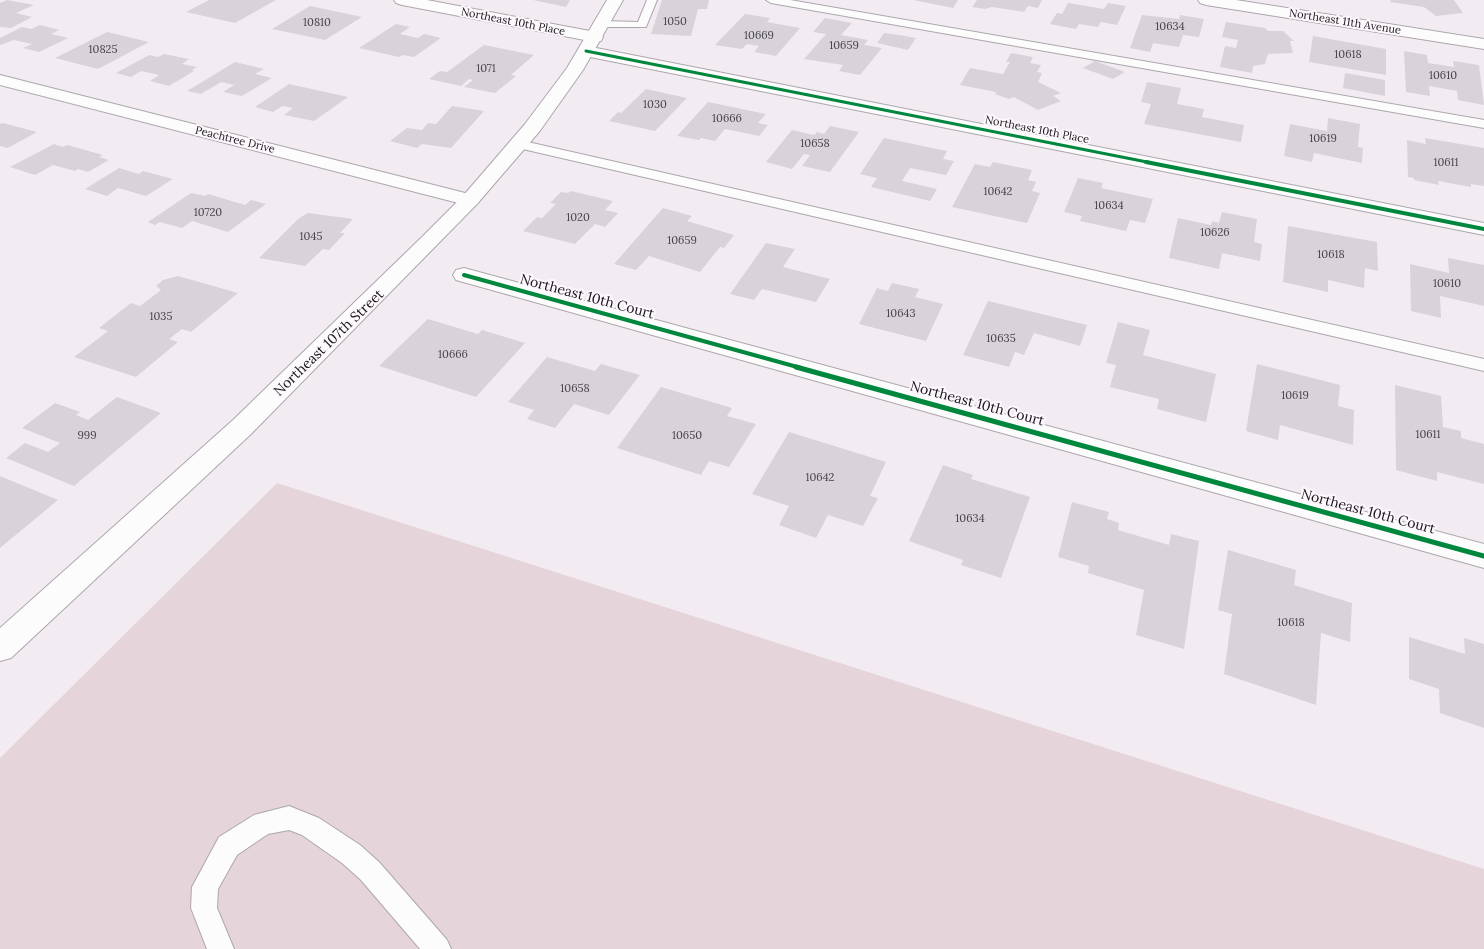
<!DOCTYPE html>
<html>
<head>
<meta charset="utf-8">
<style>
	body { margin:0 }
	canvas { display:block; background:#f2ecf2 }
</style>
</head>
<body>
<canvas width="1484" height="949"></canvas>
<script>
const context = document.querySelector('canvas').getContext('2d');
context.lineJoin = 'round';
function paint(path, color) {
  context.fillStyle = color;
  context.fill(path, 'evenodd');
}
function toPath(rows) {
  const path = new Path2D();
  for (const r of rows) {
    path.moveTo(r[0], r[1]);
    for (let i = 2; i < r.length; i += 2) path.lineTo(r[i], r[i + 1]);
  }
  return path;
}
function stroke(path, color, width, dash) {
  context.strokeStyle = color;
  context.lineWidth = width;
  context.lineCap = dash ? 'butt' : 'round';
  context.setLineDash(dash || []);
  context.stroke(path);
}
function drawText(font, color, halo, rows, align = 'center') {
  context.font = font + ' Lora,serif';
  context.lineWidth = 4;
  context.setLineDash([]);
  context.textBaseline = 'middle';
  context.strokeStyle = halo;
  context.fillStyle = color;
  for (const [text, x, y, turn = 0] of rows) {
    context.save();
    context.translate(x, y);
    context.rotate((+turn || 0) * Math.PI / 180);
    context.textAlign = isNaN(turn) ? turn : align;
    if (halo) context.strokeText(text, 0, 0);
    context.fillText(text, 0, 0);
    context.restore();
  }
}
const green = toPath([
	[277,483,1484,869,1484,949,0,949,0,758]
]);
const building = toPath([
	[7,0,34,5,16,13,32,17,11,28,0,27,0,3],
	[209,0,276,0,235,23,186,12],
	[533,0,570,0,566,7],
	[662,0,709,0,707,9,698,9,691,36,651,34],
	[913,0,958,0,953,8],
	[977,0,1042,0,1038,8,1028,6,1024,12,992,7,985,9,972,7],
	[1391,0,1454,0,1463,13,1436,16,1424,7,1390,2],
	[1068,3,1104,9,1108,3,1126,6,1117,25,1101,22,1098,27,1079,24,1076,29,1050,24,1057,13,1062,14],
	[310,6,362,17,325,40,272,29],
	[745,14,770,18,767,22,800,28,776,56,754,52,759,46,747,44,742,49,715,45],
	[1142,15,1179,19,1180,15,1204,19,1199,37,1183,35,1179,47,1153,43,1150,52,1130,48],
	[825,18,852,23,841,35,868,40,864,45,882,48,860,75,839,71,843,65,804,59,826,34,813,32],
	[1226,22,1265,28,1268,31,1283,31,1294,41,1290,41,1293,53,1268,54,1265,64,1253,66,1252,73,1220,67,1225,46,1236,48,1238,40,1222,37],
	[396,24,410,27,400,34,418,38,424,34,441,38,414,57,403,55,399,57,359,48],
	[40,25,59,30,51,34,68,38,39,52,23,48,32,44,14,40,0,45,0,38,22,27,31,29],
	[107,32,149,42,98,69,55,58],
	[884,33,899,35,916,38,908,50,877,43],
	[1313,36,1386,49,1386,75,1309,62],
	[484,45,534,55,511,75,516,76,495,93,464,87,473,80,469,79,461,86,429,79,440,71,447,72],
	[1404,51,1427,55,1428,63,1454,67,1453,61,1479,65,1484,105,1458,100,1457,91,1429,86,1430,96,1406,92],
	[1011,53,1033,57,1030,63,1041,65,1037,72,1042,73,1038,82,1061,93,1053,96,1061,101,1038,110,1014,97,1009,99,995,94,996,92,960,85,970,68,1003,74,1010,62,1006,62],
	[164,54,189,59,182,64,197,67,192,70,194,71,169,86,150,81,159,75,141,71,131,77,116,73,149,55,158,57],
	[1095,61,1125,72,1113,79,1083,68],
	[235,62,264,69,255,74,272,78,242,96,223,92,234,85,221,82,201,94,187,91],
	[1345,73,1385,80,1385,96,1343,88],
	[1147,82,1181,88,1177,104,1204,109,1202,117,1244,125,1241,142,1144,124,1151,104,1141,102],
	[289,84,348,97,314,121,284,115,293,108,282,106,273,112,255,107],
	[646,89,687,98,655,131,609,121,618,112,621,113],
	[708,102,766,114,758,123,768,125,759,136,725,129,715,141,701,138,699,140,677,136],
	[452,106,484,111,451,148,422,144,417,148,390,141,407,128,422,130,428,123,436,124],
	[1328,118,1360,124,1358,147,1363,148,1362,163,1314,153,1312,162,1284,156,1290,124,1327,131],
	[3,123,37,132,8,148,0,146,0,124],
	[830,126,859,132,830,172,802,166,810,155,804,154,792,169,766,162,792,130,814,135,817,132,824,134],
	[884,138,947,151,943,159,954,161,946,175,910,168,902,181,937,189,930,201,871,187,877,178,860,174],
	[1425,138,1484,148,1484,186,1471,184,1471,187,1438,181,1439,185,1414,180,1414,178,1408,177,1407,140,1426,144],
	[54,144,63,147,67,145,103,155,99,157,109,160,88,172,78,169,75,171,53,165,35,175,10,167],
	[993,162,1032,170,1028,180,1036,182,1032,191,1040,193,1027,223,952,207,975,164,990,167],
	[119,168,139,174,143,171,173,179,146,196,118,188,107,196,85,189],
	[1078,178,1103,183,1101,188,1153,199,1145,223,1130,220,1126,231,1080,221,1082,216,1064,212],
	[571,191,613,201,605,210,618,213,605,227,595,224,575,244,523,231,537,217,542,218,556,204,550,203,561,192,568,193],
	[191,193,205,196,208,194,245,205,251,200,266,204,228,232,192,221,182,228,160,222,155,225,148,222],
	[663,208,692,216,687,221,734,235,724,248,720,247,700,272,649,256,636,270,614,264],
	[1222,212,1257,219,1254,242,1262,244,1260,261,1222,253,1219,269,1169,258,1178,218,1211,225,1212,221,1219,223],
	[308,213,353,219,340,233,345,233,329,250,323,249,305,266,259,258,298,219],
	[1288,226,1377,242,1378,271,1365,268,1364,288,1328,280,1328,292,1283,282],
	[766,243,795,249,783,267,830,279,816,302,762,289,754,300,730,294],
	[1448,258,1484,265,1484,306,1440,296,1441,318,1411,311,1410,264,1449,273],
	[178,276,238,293,191,332,182,329,169,339,178,342,136,377,74,357,108,331,99,328,131,303,140,306,161,290,156,286,163,280],
	[892,283,919,289,915,297,943,304,926,341,859,324,877,288,888,291],
	[988,301,1087,325,1080,346,1034,333,1024,355,1015,352,1009,367,963,355],
	[428,319,478,334,482,330,525,343,476,397,379,366],
	[1118,322,1150,330,1143,355,1216,374,1206,422,1157,409,1159,399,1110,387,1116,365,1106,363],
	[547,357,595,371,601,364,640,375,609,415,574,404,555,428,527,419,534,410,508,402],
	[1257,364,1340,385,1338,406,1354,410,1353,445,1280,425,1278,440,1246,431],
	[1395,385,1441,396,1443,427,1461,431,1461,438,1484,444,1484,484,1437,472,1437,481,1396,470],
	[661,387,732,408,727,416,756,424,729,467,709,461,701,475,617,448],
	[117,397,161,413,74,486,6,458,25,443,48,452,60,443,22,428,55,403,80,412,76,415,88,420],
	[789,432,886,462,870,496,878,498,863,526,828,515,816,538,779,525,789,506,752,494],
	[943,465,973,475,971,479,1030,497,1001,578,961,565,963,560,909,541],
	[0,476,58,500,0,548],
	[1072,502,1109,512,1107,519,1119,523,1118,530,1169,545,1171,534,1199,541,1184,649,1136,635,1144,590,1088,573,1089,566,1058,557],
	[1228,550,1296,570,1294,585,1352,603,1350,642,1321,633,1316,705,1224,674,1232,614,1218,610],
	[1409,637,1465,654,1464,638,1484,644,1484,728,1440,713,1439,689,1409,679]
]);
const service = toPath([
	[647,0,657,0,646,27,603,27,597,24,603,21,638,22,647,0],
	[766,0,790,0,1484,120,1484,128,771,3,766,0],
	[519,140,1484,359,1484,371,514,147,512,144,519,140],
	[289,806,319,818,360,845,379,862,447,940,451,949,420,949,361,880,342,863,302,835,289,830,268,834,237,855,218,889,217,908,234,949,207,949,191,908,192,887,219,837,254,815,289,806]
]);
const minor = toPath([
	[394,0,427,0,595,32,601,33,603,37,601,41,595,42,402,5,396,3,394,0],
	[1198,0,1236,0,1484,39,1484,49,1206,5,1200,3,1198,0],
	[586,46,1484,223,1484,235,580,55,578,51,580,47,586,46],
	[0,75,477,196,480,200,477,204,470,206,0,85,0,75],
	[464,268,1484,544,1484,568,456,280,453,275,456,270,464,268]
]);
const tertiary = toPath([
	[607,0,623,0,583,70,539,132,477,204,251,434,11,658,0,661,0,628,233,420,423,236,463,196,525,124,567,68,607,0]
]);
const cyclewayFar2 = toPath([
	[586,51,1152,163]
]);
const cyclewayFar1 = toPath([
	[1146,162,1484,229],
	[464,275,801,368]
]);
const cycleway = toPath([
	[796,367,1484,556]
]);
const farStreetnames = [
	["Northeast 10th Place",513,22,11],
	["Northeast 11th Avenue",1345,22,9],
	["Northeast 10th Place",1037,130,11],
	["Peachtree Drive",235,140,14]
];
const numberNames = [
	["1050",675,22],
	["10810",317,23],
	["10634",1170,27],
	["10669",759,36],
	["10659",844,46],
	["10825",103,50],
	["10618",1348,55],
	["1071",486,69],
	["10610",1443,76],
	["1030",655,105],
	["10666",727,119],
	["10619",1323,139],
	["10658",815,144],
	["10611",1446,163],
	["10642",998,192],
	["10634",1109,206],
	["10720",208,213],
	["1020",578,218],
	["10626",1215,233],
	["1045",311,237],
	["10659",682,241],
	["10618",1331,255],
	["10610",1447,284],
	["10643",901,314],
	["1035",161,317],
	["10635",1001,339],
	["10666",453,355],
	["10658",575,389],
	["10619",1295,396],
	["10611",1428,435],
	["999",87,436],
	["10650",687,436],
	["10642",820,478],
	["10634",970,519],
	["10618",1291,623]
];
const streetNames = [
	["Northeast 10th Court",587,297,15],
	["Northeast 107th Street",329,343,-44],
	["Northeast 10th Court",977,404,15],
	["Northeast 10th Court",1368,512,15]
];
paint(green, '#e5d4da');
paint(building, '#d7d3d9');
stroke(service, '#aca7ac', 2);
stroke(minor, '#aca7ac', 2);
stroke(tertiary, '#aca7ac', 2);
paint(service, '#fdfcfd');
paint(minor, '#fdfcfd');
paint(tertiary, '#fdfcfd');
stroke(cyclewayFar2, '#00873e', 3);
stroke(cyclewayFar1, '#00873e', 4);
stroke(cycleway, '#00873e', 5);
drawText('11px', '#181419', '#fdf8fd', farStreetnames);
drawText('11px', '#484449', null, numberNames);
drawText('14px', '#181419', '#fdf8fd', streetNames);
</script>
</body>
</html>
